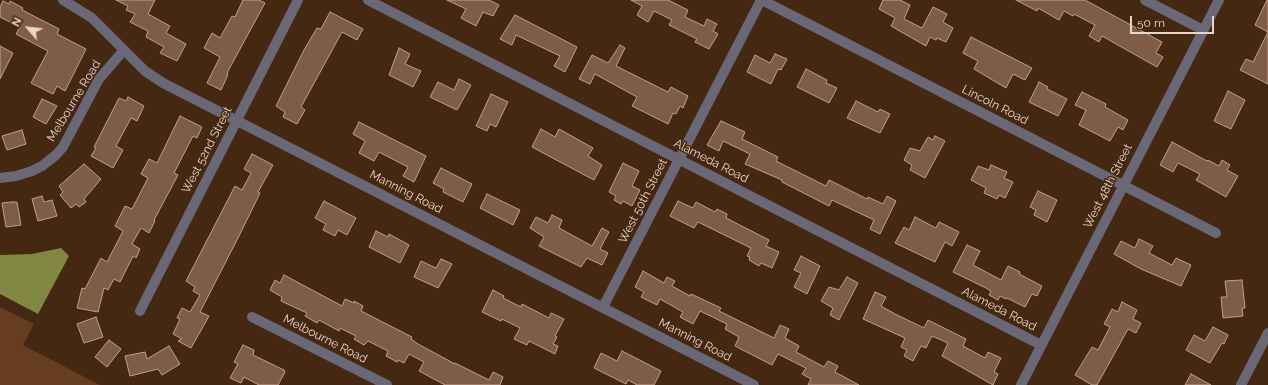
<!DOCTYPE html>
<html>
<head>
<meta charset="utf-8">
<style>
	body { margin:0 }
	#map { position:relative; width:1268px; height:385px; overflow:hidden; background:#452812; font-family:Raleway,sans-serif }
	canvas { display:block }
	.north { position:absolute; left:8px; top:8px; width:40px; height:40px; -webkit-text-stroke:3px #452812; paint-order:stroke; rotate:298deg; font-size:11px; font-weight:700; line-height:16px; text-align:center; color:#e9d5c9 }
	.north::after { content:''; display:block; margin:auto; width:14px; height:18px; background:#e9d5c9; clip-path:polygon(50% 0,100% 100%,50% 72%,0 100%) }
	.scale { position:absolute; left:1130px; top:16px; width:84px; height:18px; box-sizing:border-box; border:2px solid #e9d5c9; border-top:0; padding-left:5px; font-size:12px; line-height:14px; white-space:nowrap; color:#e9d5c9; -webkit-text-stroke:3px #452812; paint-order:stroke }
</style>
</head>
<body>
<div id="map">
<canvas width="1268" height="385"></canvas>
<div class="north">N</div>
<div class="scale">50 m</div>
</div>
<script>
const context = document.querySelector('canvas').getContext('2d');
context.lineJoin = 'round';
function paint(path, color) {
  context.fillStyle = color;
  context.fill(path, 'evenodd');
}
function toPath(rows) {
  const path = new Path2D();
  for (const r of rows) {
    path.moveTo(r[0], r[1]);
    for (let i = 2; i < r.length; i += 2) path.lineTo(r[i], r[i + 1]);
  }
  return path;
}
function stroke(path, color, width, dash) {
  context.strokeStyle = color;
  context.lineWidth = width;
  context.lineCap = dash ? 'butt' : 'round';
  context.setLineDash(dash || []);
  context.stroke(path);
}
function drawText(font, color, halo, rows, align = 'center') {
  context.font = font + ' Raleway,sans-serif';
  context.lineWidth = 3;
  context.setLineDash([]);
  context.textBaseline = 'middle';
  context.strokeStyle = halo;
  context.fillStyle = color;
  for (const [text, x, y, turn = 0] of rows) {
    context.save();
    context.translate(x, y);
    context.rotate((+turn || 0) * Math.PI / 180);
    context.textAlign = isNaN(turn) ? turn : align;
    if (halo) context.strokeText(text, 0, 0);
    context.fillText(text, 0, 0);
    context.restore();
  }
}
const green = toPath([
	[0,307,34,324,23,345,100,385,0,385]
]);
const water = toPath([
	[61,248,69,256,38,314,0,294,0,255,32,254]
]);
const building = toPath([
	[116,0,155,0,148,14,170,26,166,33,186,44,177,61,160,53,164,47,146,37,148,31,130,22,135,14,126,10,128,6,116,0],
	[243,0,259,0,265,3,228,71,227,77,221,90,207,83,220,57,204,48,212,33,220,38,232,16,235,17,243,0],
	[447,0,489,0,499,5,493,16,483,12,476,26,461,18,466,9,447,0],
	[631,0,668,0,688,10,685,17,704,26,707,19,717,24,713,31,718,34,709,49,695,42,697,39,669,25,672,20,654,11,648,22,637,15,642,6,631,0],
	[883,0,900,0,910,5,904,19,922,28,933,7,947,14,943,22,953,28,946,42,937,38,936,40,930,37,926,46,891,26,895,18,879,9,883,0],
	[1016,0,1085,0,1162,42,1156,53,1163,57,1157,67,1102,36,1099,42,1089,36,1095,25,1074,14,1073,16,1064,11,1059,20,1038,8,1037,11,1016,0],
	[1267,0,1268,0,1268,84,1240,70,1246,59,1253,62,1268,32,1255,25,1267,0],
	[3,1,9,4,10,1,23,8,22,10,59,29,57,34,86,49,65,91,57,86,53,94,31,83,48,51,16,34,20,27,0,17,0,7,3,1],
	[330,12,363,29,357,40,342,32,301,107,305,110,297,124,283,117,285,112,276,106,304,50,317,28,321,29,330,12],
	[515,15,577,47,565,72,554,66,560,56,516,35,512,45,500,39,515,15],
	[971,37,1032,68,1025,80,1013,74,1006,88,974,69,978,61,963,53,971,37],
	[620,45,625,48,616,66,668,92,671,87,688,96,683,108,680,106,676,114,673,113,668,124,632,106,637,97,595,74,590,84,579,79,592,55,608,63,620,45],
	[0,46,13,53,0,79,0,46],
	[399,48,410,54,405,64,421,71,413,87,389,75,399,48],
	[775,54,787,59,781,70,778,69,771,84,747,72,755,55,770,63,775,54],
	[806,69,827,80,826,83,837,88,829,103,797,87,806,69],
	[459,79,471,85,457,110,430,97,438,82,454,90,459,79],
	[1039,82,1048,87,1047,89,1067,99,1058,116,1029,102,1039,82],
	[1228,91,1245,100,1231,129,1214,121,1228,91],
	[1082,92,1106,104,1105,107,1128,120,1123,130,1118,127,1110,141,1079,125,1086,110,1075,105,1082,92],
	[491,94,508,102,496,127,490,124,487,131,476,126,491,94],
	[128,97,144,106,137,121,131,118,116,146,123,150,113,168,91,156,96,148,94,147,119,98,126,101,128,97],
	[42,99,57,106,46,124,33,117,42,99],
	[856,101,878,112,880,109,890,114,880,133,847,118,856,101],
	[180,116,202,127,197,138,193,136,174,173,178,175,154,220,155,221,149,233,141,228,132,244,140,249,136,258,133,256,120,282,114,279,108,290,104,288,98,312,77,308,82,288,85,289,101,258,107,262,123,231,115,226,125,206,132,209,148,178,141,174,149,159,157,163,180,116],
	[721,121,745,132,742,139,778,157,776,161,826,186,829,180,867,199,868,197,883,204,887,196,896,201,880,234,870,229,874,220,832,200,829,206,782,182,782,180,745,164,750,154,723,141,719,151,707,145,721,121],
	[359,122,426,156,414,182,403,176,408,167,379,152,374,161,359,153,365,141,353,134,359,122],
	[541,129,555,137,559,129,593,148,588,156,602,165,594,180,532,147,541,129],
	[22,130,26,144,7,150,2,136,22,130],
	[935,136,945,141,925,178,910,170,912,165,904,160,910,148,920,151,928,137,933,140,935,136],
	[1172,142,1207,161,1208,160,1219,166,1222,160,1230,165,1227,170,1238,176,1226,197,1196,180,1200,174,1178,163,1173,172,1160,165,1172,142],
	[252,154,273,165,258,192,260,193,239,236,200,312,209,316,191,348,178,341,182,339,173,334,180,319,177,318,182,308,190,312,200,295,193,291,195,287,186,281,235,186,242,190,251,173,244,169,252,154],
	[623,163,639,171,632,186,640,190,632,206,623,201,621,204,614,200,616,196,609,192,623,163],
	[84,164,101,179,84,199,86,202,79,207,76,204,71,208,60,195,63,192,59,186,84,164],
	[991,165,1007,172,1004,178,1013,182,1005,198,999,195,997,199,984,193,986,188,971,180,978,166,989,170,991,165],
	[441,168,472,184,463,202,443,192,444,189,433,183,441,168],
	[1038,191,1057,200,1047,222,1034,215,1036,210,1030,207,1038,191],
	[487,194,520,210,513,225,480,208,487,194],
	[42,196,44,202,52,200,57,216,38,221,32,199,42,196],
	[324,201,356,218,347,235,338,230,335,236,323,230,326,224,315,218,324,201],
	[678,201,693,208,696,202,715,212,717,209,727,214,726,218,769,240,766,246,779,252,772,268,761,263,759,266,749,260,750,257,747,256,751,248,698,222,694,228,670,216,678,201],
	[12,202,17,202,21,225,6,227,2,203,12,202],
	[552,215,562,220,559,228,592,246,602,228,609,232,600,249,608,253,602,265,587,258,581,267,539,246,544,237,530,228,536,217,548,223,552,215],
	[915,217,936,228,939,222,959,232,952,246,945,242,935,262,895,243,904,227,909,230,915,217],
	[376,231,388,237,389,234,409,245,400,263,369,247,376,231],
	[1139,239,1153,246,1149,253,1172,265,1176,258,1191,265,1181,286,1141,269,1114,254,1121,241,1135,248,1139,239],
	[967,245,980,251,973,265,1001,280,1008,266,1020,272,1019,274,1042,286,1037,296,1032,294,1025,307,1007,298,1006,299,1000,296,998,300,989,295,991,291,986,288,953,272,967,245],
	[801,256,820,266,807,294,794,287,801,273,794,270,801,256],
	[441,259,452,264,438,288,414,277,421,261,436,268,441,259],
	[643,271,664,283,667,277,675,281,672,286,690,296,691,294,721,308,719,311,774,338,780,325,789,329,785,338,799,346,796,352,824,367,828,361,838,366,835,372,859,385,808,385,811,379,802,374,806,368,778,354,772,365,735,346,739,337,725,329,727,324,700,311,693,324,680,317,683,312,660,299,657,305,641,297,644,292,635,287,643,271],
	[284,275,342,306,345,299,354,303,354,301,363,306,361,311,412,337,411,339,418,344,455,364,455,363,489,380,493,372,503,377,500,385,445,385,419,371,424,362,409,354,404,363,398,360,397,362,386,356,388,351,368,341,364,345,354,339,356,336,340,328,339,331,319,320,317,323,305,316,307,313,281,301,282,297,270,290,275,280,280,283,284,275],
	[847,277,858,283,839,320,830,315,833,308,821,301,829,287,839,290,847,277],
	[1242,280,1245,308,1242,308,1243,316,1223,318,1221,297,1227,297,1225,281,1242,280],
	[493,290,504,296,503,298,521,307,522,304,549,318,551,313,564,319,555,336,557,337,553,344,558,346,555,354,529,341,527,345,514,339,520,328,502,319,501,321,482,312,493,290],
	[875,292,886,297,881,306,895,314,924,328,928,320,966,339,963,346,985,358,988,352,1001,358,994,372,998,374,993,385,942,356,948,343,932,336,926,348,921,346,913,361,904,356,907,350,901,347,905,338,863,319,875,292],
	[1122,302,1137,310,1133,319,1141,323,1136,333,1128,329,1097,385,1092,385,1075,375,1092,347,1098,350,1110,327,1104,324,1112,309,1118,312,1122,302],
	[96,317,103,337,84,343,77,324,96,317],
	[1213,327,1228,335,1224,344,1222,343,1210,363,1186,350,1194,335,1205,341,1213,327],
	[109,340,121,349,107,367,95,357,109,340],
	[243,345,254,350,253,355,284,370,285,372,278,385,259,385,244,377,241,383,230,378,238,364,234,362,243,345],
	[169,346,180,364,162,375,158,369,130,376,125,356,145,352,147,359,169,346],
	[622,351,661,371,654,385,637,385,628,380,626,384,594,368,601,353,617,361,622,351],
	[1191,374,1211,385,1185,385,1191,374]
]);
const minor = toPath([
	[63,0,92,18,145,71,163,83,754,385],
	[368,0,1041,345],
	[762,0,1216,233],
	[1145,0,1203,30],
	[0,178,16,176,32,171,42,166,56,155,63,147,99,79,124,50],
	[603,307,761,0],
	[140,311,298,0],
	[252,317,387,385],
	[1021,385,1219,0],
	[1241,385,1268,333]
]);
const streetNames = [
	["Melbourne Road",74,101,-59],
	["Lincoln Road",995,105,27],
	["West 52nd Street",207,150,-63],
	["Alameda Road",711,161,27],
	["West 48th Street",1108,186,-63],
	["Manning Road",406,192,27],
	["West 50th Street",643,201,-63],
	["Alameda Road",999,309,27],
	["Melbourne Road",325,339,27],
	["Manning Road",695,340,27]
];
paint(green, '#663d20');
paint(water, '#808842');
paint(building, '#7e5c46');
stroke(building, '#c49f87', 1);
stroke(minor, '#6a6776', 10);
drawText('12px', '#e9d5c9', '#452812', streetNames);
</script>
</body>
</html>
